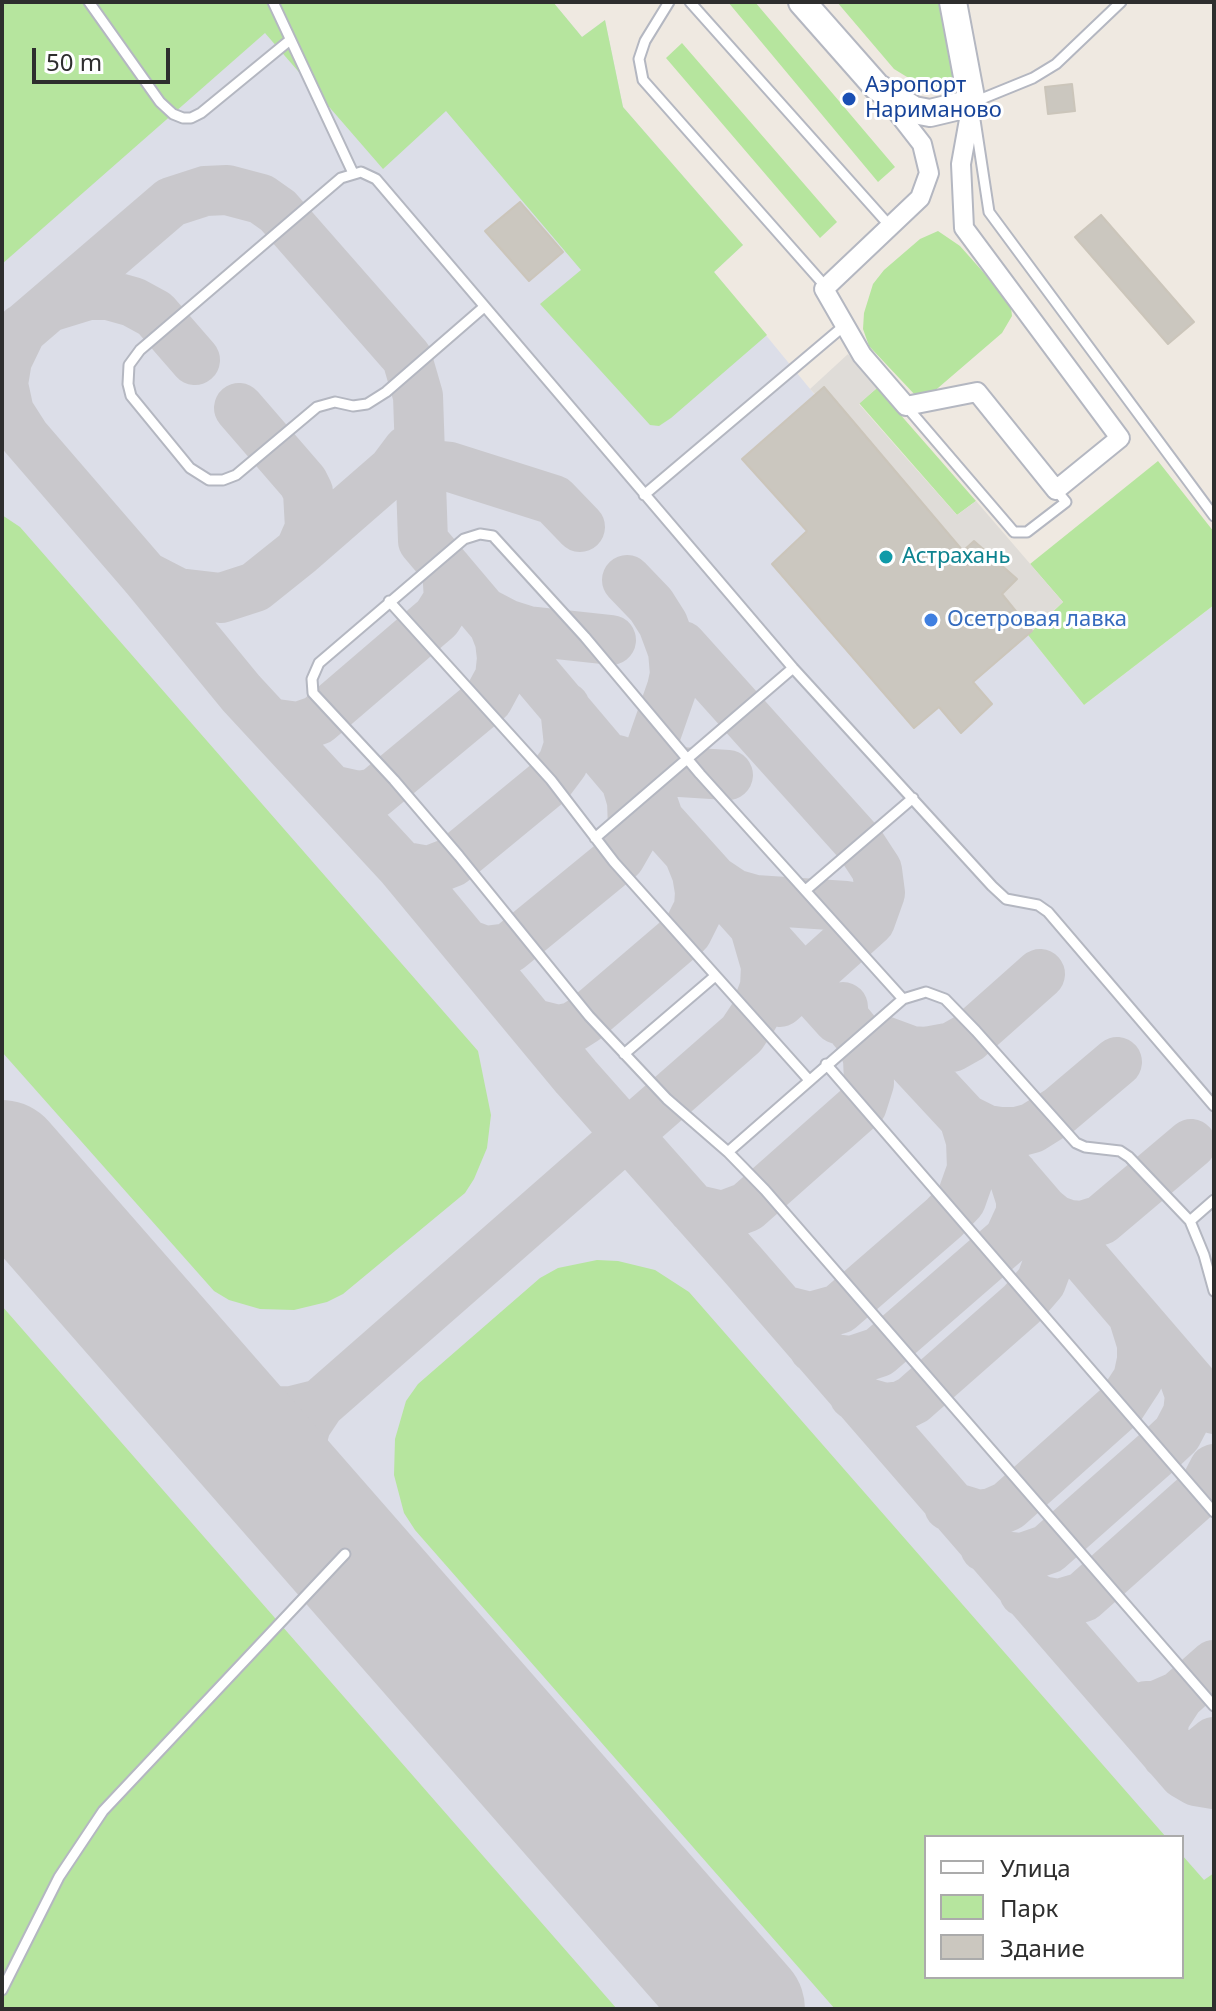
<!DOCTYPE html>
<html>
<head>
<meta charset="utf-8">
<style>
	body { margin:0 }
	#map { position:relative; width:1216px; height:2011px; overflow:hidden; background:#efe9e1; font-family:"Noto Sans",sans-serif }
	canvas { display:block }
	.frame { position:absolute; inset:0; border:4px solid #2e2e2e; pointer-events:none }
	.legend { position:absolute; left:924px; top:1835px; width:260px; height:144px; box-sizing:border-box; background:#fff; border:2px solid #ababab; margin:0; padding:10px 14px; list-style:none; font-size:24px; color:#2e2e2e }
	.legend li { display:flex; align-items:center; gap:16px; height:40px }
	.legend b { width:40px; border:2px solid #ababab }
	.scale { position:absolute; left:32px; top:48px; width:138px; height:36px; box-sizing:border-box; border:4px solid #2e2e2e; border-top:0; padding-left:10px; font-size:24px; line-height:28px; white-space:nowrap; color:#2e2e2e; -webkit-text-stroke:6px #fff; paint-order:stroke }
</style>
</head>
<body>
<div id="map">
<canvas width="1216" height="2011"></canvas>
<div class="frame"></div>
<ul class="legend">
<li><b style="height:10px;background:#fff"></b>Улица</li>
<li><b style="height:22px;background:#b6e59e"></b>Парк</li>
<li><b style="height:22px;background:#cbc7bf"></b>Здание</li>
</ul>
<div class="scale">50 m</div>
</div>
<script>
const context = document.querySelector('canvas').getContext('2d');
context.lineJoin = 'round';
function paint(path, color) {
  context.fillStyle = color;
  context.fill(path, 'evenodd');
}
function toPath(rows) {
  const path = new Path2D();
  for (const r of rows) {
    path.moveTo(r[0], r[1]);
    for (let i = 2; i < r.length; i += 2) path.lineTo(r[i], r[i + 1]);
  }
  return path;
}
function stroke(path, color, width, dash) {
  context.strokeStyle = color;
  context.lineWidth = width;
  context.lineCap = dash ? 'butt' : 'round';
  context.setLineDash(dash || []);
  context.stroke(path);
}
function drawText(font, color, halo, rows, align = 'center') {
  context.font = font + ' "Noto Sans",sans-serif';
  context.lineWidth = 6;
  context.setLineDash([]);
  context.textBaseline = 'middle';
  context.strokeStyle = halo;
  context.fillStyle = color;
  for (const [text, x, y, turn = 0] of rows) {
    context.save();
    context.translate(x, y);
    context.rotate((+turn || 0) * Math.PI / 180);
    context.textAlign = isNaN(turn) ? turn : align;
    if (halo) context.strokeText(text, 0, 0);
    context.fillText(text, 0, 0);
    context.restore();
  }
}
const airport = toPath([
	[2,2,553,2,582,37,605,20,623,107,743,245,714,272,815,395,964,551,974,541,1017,579,1002,595,1032,631,1028,635,1084,705,1214,605,1214,2009,2,2009],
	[926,1837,1182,1837,1182,1977,926,1977]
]);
const green = toPath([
	[2,2,553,2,582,37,605,20,623,107,743,245,714,272,767,335,671,418,659,426,650,425,540,304,581,270,446,111,383,169,265,33,2,264],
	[728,2,755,2,895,167,878,182],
	[837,2,943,2,957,68,949,85,925,88,894,69],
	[682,43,837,222,820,238,666,58],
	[938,231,960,246,984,273,1011,307,1012,316,1002,333,931,394,916,396,869,346,863,329,864,313,873,284,884,270,920,239],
	[877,388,976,501,957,515,859,403],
	[1158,461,1214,532,1214,605,1084,705,1028,635,1063,602,1030,564],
	[2,515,20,527,478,1051,491,1115,487,1148,474,1179,465,1193,343,1294,327,1302,294,1310,260,1309,229,1300,214,1291,2,1052],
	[597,1260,618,1261,655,1270,689,1292,1166,1837,926,1837,926,1977,1182,1977,1182,1855,1204,1880,1214,1873,1214,2009,835,2009,415,1530,404,1513,394,1475,395,1439,406,1401,418,1384,540,1278,558,1268],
	[2,1306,617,2009,2,2009]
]);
const plaza = toPath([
	[848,354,877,388,859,404,908,460,957,515,976,501,1063,602,1032,631,1002,594,1017,579,974,542,963,551,810,389]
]);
const taxiway = toPath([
	[49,307,88,295,108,295,133,302,155,314,195,360],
	[22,329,7,360,3,384,9,412,25,437,145,576,241,693,401,866,576,1077,742,1264,1172,1760,1184,1774,1196,1781,1214,1784],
	[2,347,171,202,205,191,227,190,261,199,278,211,407,358,418,396,423,541,659,820,838,1019],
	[387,476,430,465,450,467,554,500,580,527],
	[300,551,393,470,408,450],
	[145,576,178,593,221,598,255,587,300,551,310,528,308,492,303,482,239,408],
	[627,580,651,605,663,624,673,651,675,674,672,688,651,748,648,770,647,786,659,820],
	[485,613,506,624,528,631,611,640],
	[671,646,682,646,860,844,877,870,880,893,870,921,780,1002],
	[269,723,298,727,318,720,437,618,449,599,447,569],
	[617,760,648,770,728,775],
	[331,790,358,796,375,793,488,699,500,677,502,658,500,641,493,623],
	[401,866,429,871,452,862,548,783,563,763,569,745,565,707],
	[716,882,734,894,755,900,846,906],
	[466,944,485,951,509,948,620,857,631,838,633,828,632,801,626,781],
	[534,1024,558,1030,573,1027,584,1020,687,932,699,908,700,892,697,874,689,854],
	[884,1041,911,1051,925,1052,952,1047,968,1038,1040,974],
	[898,1047,962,1116,1214,1409],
	[965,1119,987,1130,1000,1132,1017,1132,1032,1128,1059,1111,1117,1062],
	[693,1209,723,1216,747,1207,862,1105,869,1083,868,1058,861,1039,843,1017,843,1007],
	[1044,1211,1055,1220,1069,1225,1082,1226,1101,1220,1191,1144],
	[782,1310,810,1317,839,1309,944,1218,961,1200,972,1169,971,1141,964,1118],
	[814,1348,834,1359,852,1361,879,1352,1009,1239,1021,1213,1021,1200,1013,1175],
	[186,1372,219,1400,253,1412,292,1411,320,1404,742,1034,754,1016,765,987,766,966,755,928],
	[854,1395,864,1402,885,1408,901,1406,913,1400,1022,1304,1041,1282,1047,1266,1050,1240,1044,1211],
	[949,1506,978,1515,992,1513,1008,1506,1121,1405,1138,1379,1142,1360,1142,1344,1133,1315],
	[312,1517,300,1472,300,1447,306,1425,320,1404],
	[985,1547,1003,1556,1022,1558,1048,1549,1161,1449,1177,1434,1188,1413,1190,1395,1182,1372],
	[1024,1592,1042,1601,1059,1604,1083,1597,1203,1490,1214,1469],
	[1179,1696,1164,1719,1163,1735,1167,1755,1198,1755,1214,1742],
	[1146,1706,1156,1706,1179,1696,1214,1665]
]);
const runway = toPath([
	[2,1162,743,2009]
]);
const building = toPath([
	[1072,84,1075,111,1048,114,1045,87,1072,84],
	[520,202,563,252,529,281,485,231,520,202],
	[1101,215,1194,322,1168,344,1075,237,1101,215],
	[824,387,963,551,974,541,1017,579,1002,594,1032,631,973,682,992,704,961,733,939,707,914,728,772,564,807,531,742,459,824,387]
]);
const lane = toPath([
	[89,2,160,102,173,114,183,118,191,118,201,113,290,40],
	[273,2,353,173],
	[669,2,645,41,639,59,643,80,826,287],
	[690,2,889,225],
	[974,102,1033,78,1056,64,1121,2],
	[975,120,989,212,1214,516],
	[484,307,386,392,367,404,353,406,335,402,317,407,236,475,223,480,209,480,190,468,131,396,128,384,129,365,140,350,341,178,361,172,376,179,793,668,992,886,1006,899,1038,905,1048,912,1214,1106],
	[906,406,1014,532,1027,532,1066,502,1056,490],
	[644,495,845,325],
	[389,601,551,780,614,862,809,1080],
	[595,838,793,668],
	[807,889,913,798],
	[903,999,700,774,585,637,493,536,480,534,464,539,319,663,312,679,313,693,394,780,459,856,589,1016,667,1099,728,1152,765,1190,1214,1706],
	[624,1054,714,977],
	[826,1064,1214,1512],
	[728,1152,903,999,926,992,945,999,976,1031,1076,1143,1085,1147,1120,1151,1129,1157,1190,1221],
	[1214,1200,1190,1221,1204,1255,1214,1291],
	[2,1990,59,1877,103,1811,345,1554]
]);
const street = toPath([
	[887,99,922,144,929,173,920,198,824,289,862,355,906,406,977,392,1056,490,1120,438,964,228,961,164,972,103]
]);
const secondary = toPath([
	[802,2,877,87,914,110,930,113,972,103,953,2]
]);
const markers = [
	[849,99,8,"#1a4fb4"],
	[886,557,8,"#0f9aa8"],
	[931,620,8,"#3f7fe0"]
];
const transitNames = [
	["Аэропорт",865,86],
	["Нариманово",865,111]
];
const cultureNames = [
	["Астрахань",902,557]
];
const shopNames = [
	["Осетровая лавка",947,620]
];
paint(airport, '#dcdee8');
paint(green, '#b6e59e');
paint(plaza, '#dfdcd8');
stroke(taxiway, '#c9c8cc', 50);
stroke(runway, '#c9c8cc', 124);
paint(building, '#cbc7bf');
stroke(building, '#cbc5ba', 2);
stroke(lane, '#b4b7c1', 13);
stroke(street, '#b4b7c1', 22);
stroke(secondary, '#b4b7c1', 30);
stroke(lane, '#fff', 9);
stroke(street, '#fff', 18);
stroke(secondary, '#fff', 26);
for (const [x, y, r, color] of markers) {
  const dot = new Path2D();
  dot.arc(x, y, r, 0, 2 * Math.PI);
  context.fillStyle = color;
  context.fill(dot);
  stroke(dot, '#fff', 3);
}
drawText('22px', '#164399', '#fff', transitNames, 'left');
drawText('22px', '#0d838f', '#fff', cultureNames, 'left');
drawText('22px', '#366cbe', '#fff', shopNames, 'left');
</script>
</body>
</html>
